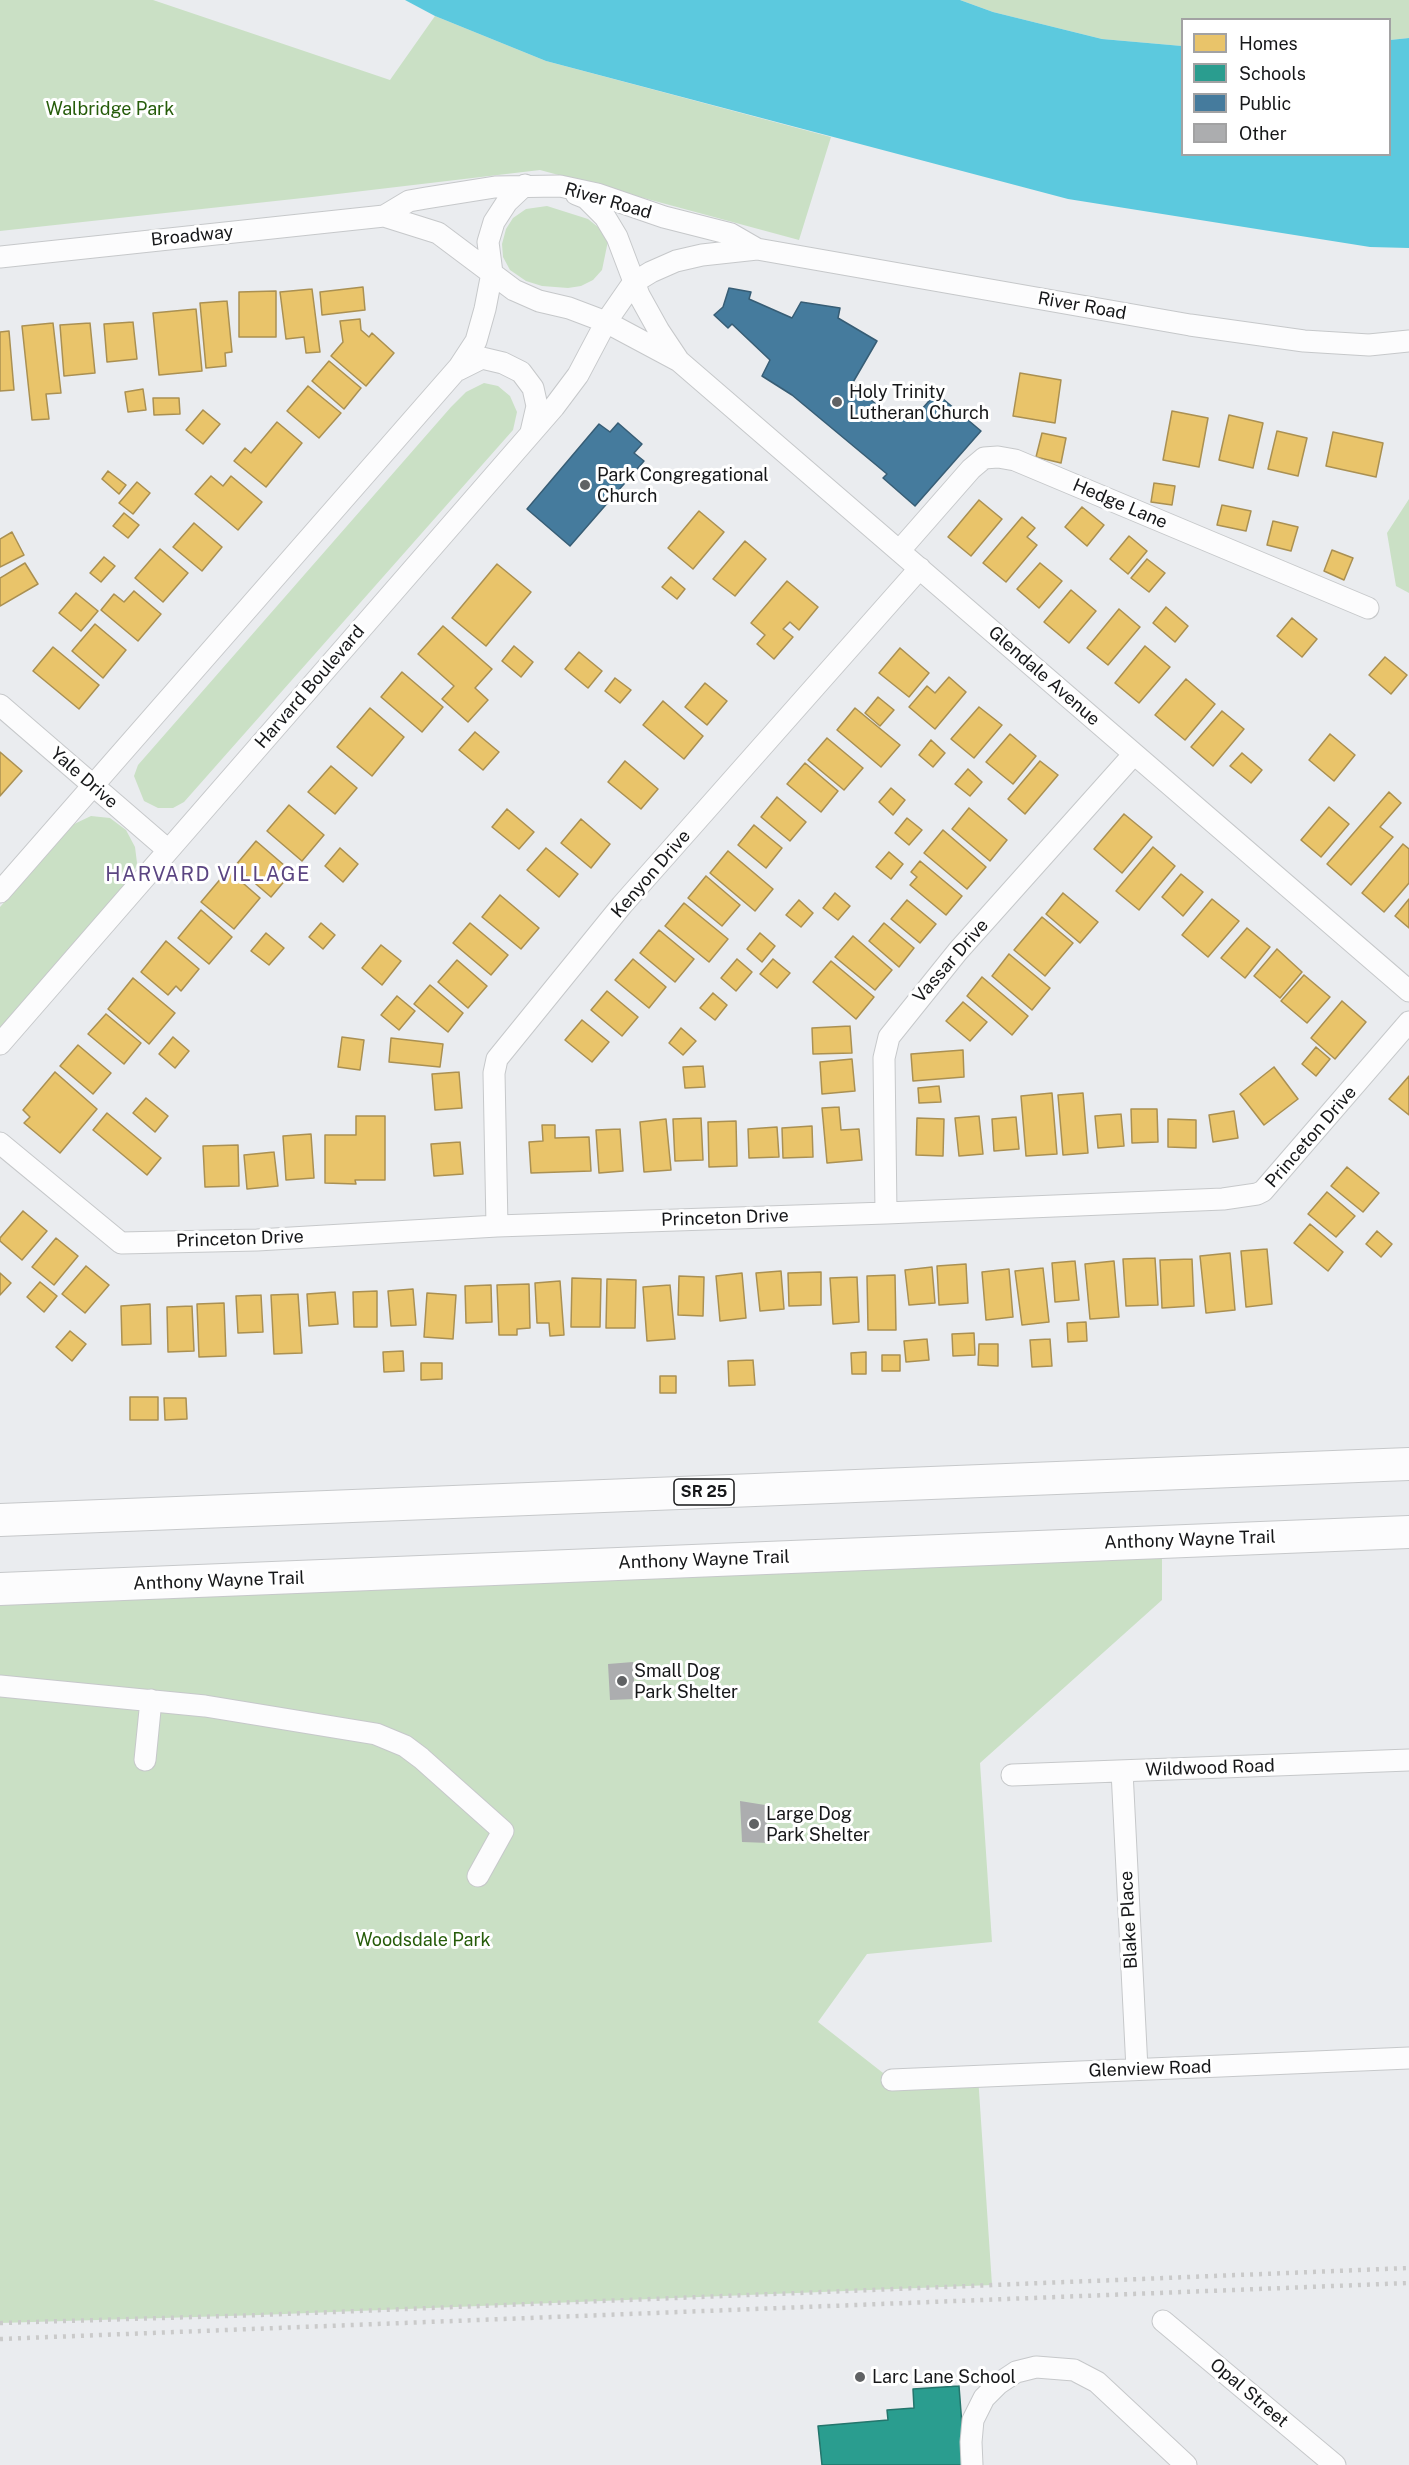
<!DOCTYPE html>
<html>
<head>
<meta charset="utf-8">
<style>
	body { margin:0 }
	#map { position:relative; width:1409px; height:2465px; overflow:hidden; background:#eaecef; font-family:"Public Sans",sans-serif }
	canvas { display:block }
	.legend { position:absolute; left:1181px; top:18px; width:210px; height:138px; box-sizing:border-box; background:#fff; border:2px solid #a2a2a3; margin:0; padding:8px 10px; list-style:none; font-size:18px; color:#161719 }
	.legend li { display:flex; align-items:center; gap:12px; height:30px }
	.legend b { width:30px; border:2px solid #a2a2a3 }
</style>
</head>
<body>
<div id="map">
<canvas width="1409" height="2465"></canvas>
<ul class="legend">
<li><b style="height:16px;background:#e9c46a"></b>Homes</li>
<li><b style="height:16px;background:#2a9d8f"></b>Schools</li>
<li><b style="height:16px;background:#457b9d"></b>Public</li>
<li><b style="height:16px;background:#acadaf"></b>Other</li>
</ul>
</div>
<script>
const context = document.querySelector('canvas').getContext('2d');
context.lineJoin = 'round';
function paint(path, color) {
  context.fillStyle = color;
  context.fill(path, 'evenodd');
}
function toPath(rows) {
  const path = new Path2D();
  for (const r of rows) {
    path.moveTo(r[0], r[1]);
    for (let i = 2; i < r.length; i += 2) path.lineTo(r[i], r[i + 1]);
  }
  return path;
}
function stroke(path, color, width, dash) {
  context.strokeStyle = color;
  context.lineWidth = width;
  context.lineCap = dash ? 'butt' : 'round';
  context.setLineDash(dash || []);
  context.stroke(path);
}
function drawText(font, color, halo, rows, align = 'center') {
  context.font = font + ' "Public Sans",sans-serif';
  context.lineWidth = 6;
  context.setLineDash([]);
  context.textBaseline = 'middle';
  context.strokeStyle = halo;
  context.fillStyle = color;
  for (const [text, x, y, turn = 0] of rows) {
    context.save();
    context.translate(x, y);
    context.rotate((+turn || 0) * Math.PI / 180);
    context.textAlign = isNaN(turn) ? turn : align;
    if (halo) context.strokeText(text, 0, 0);
    context.fillText(text, 0, 0);
    context.restore();
  }
}
const green = toPath([
	[0,0,153,0,390,80,435,16,546,61,831,137,799,240,540,170,312,197,0,231],
	[960,0,1409,0,1409,38,1390,40,1390,20,1182,20,1182,46,1102,39,993,12],
	[547,206,588,219,598,227,608,241,602,270,593,280,581,286,568,288,542,286,526,281,510,270,503,257,502,244,506,229,513,218,526,209],
	[484,383,498,386,510,396,517,412,513,430,184,802,173,808,158,808,144,801,134,776,138,765,451,407,466,392],
	[1409,499,1409,593,1396,586,1387,533],
	[91,816,110,818,126,830,135,847,137,863,133,877,0,1029,0,907,72,825],
	[1162,1541,1162,1600,980,1763,992,1942,867,1954,818,2022,892,2080,978,2076,992,2285,260,2315,0,2323,0,1589]
]);
const water = toPath([
	[405,0,960,0,993,12,1102,39,1182,46,1182,154,1390,154,1390,40,1409,38,1409,248,1370,247,1068,199,546,61,435,16]
]);
const homes = toPath([
	[363,287,365,310,322,315,320,292,363,287],
	[312,289,320,352,306,353,304,337,286,339,280,292,312,289],
	[276,291,276,337,239,337,239,292,276,291],
	[227,301,232,352,225,353,226,366,206,368,200,303,227,301],
	[196,309,202,371,159,375,153,313,196,309],
	[360,319,361,330,369,337,372,333,394,353,366,386,331,356,343,342,340,321,360,319],
	[133,322,137,359,107,362,104,324,133,322],
	[53,323,61,393,46,394,49,419,32,420,22,326,53,323],
	[90,323,95,373,64,376,60,325,90,323],
	[9,331,14,390,0,391,0,332,9,331],
	[329,361,361,388,344,409,312,381,329,361],
	[1020,373,1061,380,1055,423,1013,416,1020,373],
	[308,386,341,413,319,438,287,411,308,386],
	[143,389,146,410,128,412,125,392,143,389],
	[153,398,179,398,180,414,154,415,153,398],
	[203,410,220,424,203,444,186,430,203,410],
	[1172,411,1208,418,1199,467,1163,460,1172,411],
	[1229,415,1263,423,1253,468,1219,460,1229,415],
	[277,422,302,443,266,487,234,461,245,448,251,453,277,422],
	[1277,431,1307,438,1298,476,1268,469,1277,431],
	[1333,432,1383,443,1376,477,1326,466,1333,432],
	[1042,433,1066,438,1061,463,1036,457,1042,433],
	[108,471,126,485,119,494,102,479,108,471],
	[211,476,223,486,231,476,262,502,238,530,195,494,211,476],
	[137,482,150,493,133,514,119,503,137,482],
	[1154,483,1175,486,1172,505,1151,502,1154,483],
	[979,500,1002,519,971,556,948,537,979,500],
	[1222,505,1251,511,1246,531,1217,525,1222,505],
	[1082,507,1104,525,1087,546,1065,527,1082,507],
	[699,511,724,532,693,569,668,548,699,511],
	[124,513,139,525,128,538,113,526,124,513],
	[1022,517,1035,528,1027,537,1037,545,1006,582,983,563,1022,517],
	[1273,521,1298,527,1291,551,1267,545,1273,521],
	[194,523,222,547,202,571,173,547,194,523],
	[12,532,24,555,0,567,0,539,12,532],
	[1129,536,1147,551,1128,574,1110,559,1129,536],
	[745,541,766,559,735,596,713,579,745,541],
	[160,549,188,573,163,602,135,578,160,549],
	[1332,550,1353,558,1344,580,1324,571,1332,550],
	[104,557,115,566,101,582,90,573,104,557],
	[1147,559,1165,573,1149,592,1131,578,1147,559],
	[25,563,38,584,0,606,0,578,25,563],
	[1040,563,1062,581,1039,608,1017,589,1040,563],
	[497,564,531,592,486,646,452,618,497,564],
	[671,577,685,589,677,599,662,587,671,577],
	[787,581,818,607,799,630,790,622,783,629,793,637,774,659,757,644,765,635,751,623,787,581],
	[1071,590,1096,611,1069,643,1044,622,1071,590],
	[134,591,161,614,138,641,101,610,114,594,124,602,134,591],
	[76,593,98,611,81,631,59,613,76,593],
	[1166,607,1188,626,1175,642,1153,623,1166,607],
	[1119,609,1140,627,1108,665,1087,648,1119,609],
	[1292,618,1317,639,1302,657,1277,636,1292,618],
	[95,624,126,650,103,678,72,651,95,624],
	[443,626,492,669,475,688,488,700,468,722,442,699,454,686,418,654,443,626],
	[514,646,533,662,521,677,502,661,514,646],
	[1145,646,1170,667,1139,703,1115,683,1145,646],
	[53,647,99,685,79,709,33,671,53,647],
	[900,648,929,673,909,697,879,673,900,648],
	[579,652,602,671,588,688,565,669,579,652],
	[1385,657,1407,675,1391,694,1369,675,1385,657],
	[402,672,443,707,422,732,381,697,402,672],
	[949,677,966,692,935,729,909,707,927,686,935,693,949,677],
	[615,678,631,690,620,703,605,691,615,678],
	[1186,679,1215,704,1185,740,1155,715,1186,679],
	[705,683,727,701,707,725,685,707,705,683],
	[878,697,894,710,880,726,865,713,878,697],
	[663,701,703,736,684,759,643,725,663,701],
	[979,707,1002,725,974,758,951,739,979,707],
	[370,708,404,737,372,776,337,747,370,708],
	[855,708,900,745,881,767,837,730,855,708],
	[1222,711,1244,729,1213,766,1191,747,1222,711],
	[475,732,499,752,483,770,459,750,475,732],
	[1010,734,1036,756,1013,784,986,762,1010,734],
	[1330,734,1355,755,1334,781,1309,760,1330,734],
	[827,738,863,768,844,790,808,760,827,738],
	[931,740,945,753,933,767,919,755,931,740],
	[0,752,22,771,0,796,0,752],
	[1242,753,1262,770,1251,783,1230,766,1242,753],
	[625,761,658,789,641,809,608,782,625,761],
	[1040,761,1058,775,1025,814,1008,799,1040,761],
	[805,763,838,791,821,812,787,784,805,763],
	[331,766,357,788,335,814,308,792,331,766],
	[968,769,982,782,970,796,955,784,968,769],
	[891,788,905,800,893,815,879,802,891,788],
	[1389,792,1401,803,1380,827,1393,837,1351,885,1327,864,1389,792],
	[777,797,806,822,790,841,761,817,777,797],
	[289,805,324,835,302,861,267,831,289,805],
	[1329,807,1349,824,1321,857,1301,840,1329,807],
	[969,808,1007,840,990,861,952,829,969,808],
	[507,809,534,832,519,849,492,827,507,809],
	[1124,814,1152,837,1122,873,1094,849,1124,814],
	[907,818,922,830,909,845,895,833,907,818],
	[581,819,610,844,591,868,561,843,581,819],
	[754,825,782,848,766,868,738,845,754,825],
	[943,830,986,867,967,889,924,853,943,830],
	[256,841,292,872,271,897,235,866,256,841],
	[1403,844,1409,849,1409,883,1384,912,1362,893,1403,844],
	[1153,847,1175,866,1139,910,1116,891,1153,847],
	[340,848,358,864,343,882,325,866,340,848],
	[546,848,578,874,559,897,527,870,546,848],
	[728,851,773,889,755,911,710,873,728,851],
	[889,852,903,864,891,879,876,867,889,852],
	[920,861,962,896,946,915,910,885,917,877,911,872,920,861],
	[228,870,260,898,234,929,201,902,228,870],
	[1181,874,1203,892,1183,916,1162,897,1181,874],
	[706,876,740,905,722,926,688,898,706,876],
	[835,893,850,906,838,920,823,908,835,893],
	[1063,893,1098,922,1080,943,1046,914,1063,893],
	[500,895,539,928,521,949,482,917,500,895],
	[1212,899,1239,921,1208,957,1182,935,1212,899],
	[1409,899,1409,928,1395,916,1409,899],
	[799,900,813,913,801,927,786,915,799,900],
	[907,900,936,924,920,943,891,919,907,900],
	[684,903,728,939,709,962,665,926,684,903],
	[201,910,232,937,209,964,178,938,201,910],
	[1042,917,1073,943,1045,976,1014,950,1042,917],
	[321,923,335,935,323,949,309,937,321,923],
	[470,923,508,955,491,975,453,943,470,923],
	[884,923,914,948,899,967,869,941,884,923],
	[1247,928,1270,947,1245,978,1221,958,1247,928],
	[659,930,694,959,675,982,640,953,659,930],
	[266,933,284,948,269,965,251,951,266,933],
	[760,933,775,946,762,962,747,949,760,933],
	[853,936,892,970,875,990,835,957,853,936],
	[166,941,199,969,181,991,176,986,168,995,141,972,166,941],
	[381,945,401,961,382,985,362,968,381,945],
	[1277,949,1302,972,1280,998,1254,976,1277,949],
	[1009,954,1050,988,1032,1010,992,976,1009,954],
	[633,959,666,987,649,1008,615,980,633,959],
	[737,959,752,972,736,991,721,978,737,959],
	[773,959,790,973,777,988,760,974,773,959],
	[457,960,487,986,468,1008,438,982,457,960],
	[831,961,874,997,856,1019,813,982,831,961],
	[1304,975,1330,997,1307,1023,1281,1001,1304,975],
	[982,977,1028,1016,1012,1035,967,996,982,977],
	[133,978,175,1013,149,1044,108,1009,133,978],
	[430,985,463,1013,448,1032,414,1004,430,985],
	[607,991,638,1017,622,1036,591,1010,607,991],
	[713,993,727,1005,715,1020,700,1008,713,993],
	[397,996,415,1011,399,1030,381,1015,397,996],
	[1342,1001,1366,1022,1335,1059,1311,1038,1342,1001],
	[963,1002,987,1022,970,1041,946,1021,963,1002],
	[106,1014,141,1043,124,1064,88,1034,106,1014],
	[582,1020,609,1042,592,1062,565,1040,582,1020],
	[850,1026,852,1053,813,1054,812,1028,850,1026],
	[681,1028,696,1041,683,1055,669,1043,681,1028],
	[173,1037,189,1051,175,1068,159,1054,173,1037],
	[342,1037,364,1040,360,1070,338,1067,342,1037],
	[391,1038,443,1044,440,1067,389,1062,391,1038],
	[78,1045,111,1073,93,1094,60,1066,78,1045],
	[1316,1047,1330,1059,1316,1076,1302,1064,1316,1047],
	[963,1050,964,1077,913,1081,911,1054,963,1050],
	[852,1059,855,1091,822,1094,820,1062,852,1059],
	[703,1066,705,1087,685,1088,683,1067,703,1066],
	[1274,1067,1298,1099,1264,1125,1240,1094,1274,1067],
	[55,1072,97,1109,60,1153,24,1123,30,1117,23,1110,55,1072],
	[459,1072,462,1108,435,1110,432,1074,459,1072],
	[1409,1076,1409,1115,1389,1099,1409,1076],
	[939,1086,941,1102,919,1103,918,1088,939,1086],
	[1052,1093,1057,1154,1026,1156,1021,1096,1052,1093],
	[1083,1093,1088,1153,1063,1155,1058,1095,1083,1093],
	[146,1098,168,1116,155,1132,133,1113,146,1098],
	[839,1107,841,1130,859,1129,862,1160,827,1163,822,1108,839,1107],
	[1131,1109,1157,1109,1158,1142,1132,1143,1131,1109],
	[1234,1111,1238,1138,1213,1142,1209,1115,1234,1111],
	[107,1113,161,1158,147,1175,93,1130,107,1113],
	[1121,1114,1124,1146,1098,1148,1095,1116,1121,1114],
	[356,1116,385,1116,385,1180,355,1180,356,1184,325,1183,325,1135,356,1135,356,1116],
	[979,1116,983,1154,959,1156,955,1118,979,1116],
	[1016,1117,1019,1149,994,1151,992,1119,1016,1117],
	[701,1118,703,1160,675,1161,673,1119,701,1118],
	[917,1118,944,1119,943,1156,916,1155,917,1118],
	[666,1119,671,1170,644,1172,640,1122,666,1119],
	[1168,1119,1196,1120,1196,1148,1168,1147,1168,1119],
	[736,1121,737,1166,709,1167,708,1122,736,1121],
	[542,1125,555,1125,555,1138,589,1137,591,1171,531,1173,529,1142,543,1141,542,1125],
	[812,1126,813,1157,783,1158,782,1128,812,1126],
	[777,1127,779,1157,749,1158,748,1129,777,1127],
	[620,1129,623,1171,599,1173,596,1130,620,1129],
	[311,1134,314,1178,286,1180,283,1136,311,1134],
	[460,1142,463,1174,434,1176,431,1144,460,1142],
	[238,1145,239,1186,205,1187,203,1146,238,1145],
	[274,1152,278,1186,247,1189,244,1155,274,1152],
	[1347,1167,1379,1193,1363,1212,1331,1186,1347,1167],
	[1327,1192,1355,1216,1336,1237,1308,1214,1327,1192],
	[23,1211,47,1231,22,1260,0,1241,0,1238,23,1211],
	[1310,1224,1343,1252,1328,1271,1294,1243,1310,1224],
	[1377,1231,1392,1244,1381,1257,1366,1244,1377,1231],
	[56,1238,78,1256,54,1285,32,1267,56,1238],
	[1267,1249,1272,1304,1246,1307,1241,1251,1267,1249],
	[1230,1253,1235,1310,1206,1313,1200,1256,1230,1253],
	[1155,1258,1158,1305,1126,1306,1123,1259,1155,1258],
	[1192,1259,1194,1306,1162,1308,1160,1260,1192,1259],
	[1075,1261,1079,1300,1055,1302,1052,1263,1075,1261],
	[1114,1261,1119,1317,1090,1319,1085,1264,1114,1261],
	[966,1264,968,1303,939,1305,937,1266,966,1264],
	[86,1266,109,1285,85,1313,62,1294,86,1266],
	[932,1267,935,1303,909,1305,905,1270,932,1267],
	[1043,1268,1049,1322,1022,1325,1015,1271,1043,1268],
	[1009,1269,1013,1317,986,1320,982,1272,1009,1269],
	[781,1271,784,1309,760,1311,756,1273,781,1271],
	[821,1272,821,1305,789,1306,788,1273,821,1272],
	[0,1273,11,1283,0,1295,0,1273],
	[742,1273,746,1318,720,1321,716,1276,742,1273],
	[895,1275,896,1330,868,1330,867,1276,895,1275],
	[679,1276,704,1277,703,1316,678,1315,679,1276],
	[857,1277,859,1322,833,1324,830,1278,857,1277],
	[572,1278,601,1279,600,1327,571,1327,572,1278],
	[607,1279,636,1280,635,1328,606,1328,607,1279],
	[560,1281,564,1335,550,1336,549,1323,537,1323,535,1283,560,1281],
	[40,1282,57,1296,44,1312,27,1297,40,1282],
	[529,1284,530,1328,517,1329,517,1335,499,1335,497,1285,529,1284],
	[491,1285,492,1322,466,1323,465,1286,491,1285],
	[670,1285,675,1339,647,1341,643,1287,670,1285],
	[413,1289,416,1325,391,1326,388,1291,413,1289],
	[377,1291,377,1327,354,1327,353,1292,377,1291],
	[335,1292,338,1324,309,1326,307,1294,335,1292],
	[427,1293,456,1295,453,1339,424,1337,427,1293],
	[298,1294,302,1353,274,1354,271,1295,298,1294],
	[261,1295,263,1332,238,1333,236,1296,261,1295],
	[224,1303,226,1356,199,1357,197,1304,224,1303],
	[150,1304,151,1344,122,1345,121,1306,150,1304],
	[192,1306,194,1351,168,1352,167,1307,192,1306],
	[1086,1322,1087,1341,1068,1342,1067,1323,1086,1322],
	[70,1331,86,1344,72,1361,56,1347,70,1331],
	[974,1333,975,1355,953,1356,952,1334,974,1333],
	[927,1339,929,1360,906,1362,904,1341,927,1339],
	[1050,1339,1052,1366,1032,1367,1030,1340,1050,1339],
	[979,1344,998,1344,998,1366,978,1365,979,1344],
	[403,1351,404,1371,384,1372,383,1352,403,1351],
	[866,1352,866,1374,852,1374,851,1353,866,1352],
	[882,1355,900,1355,900,1371,882,1371,882,1355],
	[753,1360,755,1385,729,1386,728,1361,753,1360],
	[421,1363,442,1363,442,1379,421,1380,421,1363],
	[660,1376,676,1376,676,1393,660,1393,660,1376],
	[130,1397,158,1397,158,1420,130,1420,130,1397],
	[164,1398,186,1398,187,1419,165,1420,164,1398]
]);
const schools = toPath([
	[959,2386,965,2465,822,2465,818,2426,888,2420,887,2410,914,2408,913,2389,959,2386]
]);
const public = toPath([
	[729,288,751,292,749,299,792,318,801,302,840,308,838,318,877,341,852,384,895,420,903,410,914,418,936,393,981,431,915,506,883,478,887,474,792,395,762,376,770,360,732,324,728,328,714,315,723,307,729,288],
	[618,423,642,444,634,453,644,461,570,546,527,509,599,424,610,432,618,423]
]);
const building = toPath([
	[633,1662,635,1699,610,1700,608,1664],
	[740,1801,765,1805,769,1843,742,1842]
]);
const minor = toPath([
	[576,194,586,198,605,217,617,237,639,295,659,331,679,361],
	[384,216,409,201,426,198,495,187,560,186,597,194,664,217,731,234,757,249],
	[0,257,384,216,438,233,514,290,539,301,569,308,606,322,679,361,1409,991],
	[458,370,482,358,503,363,521,372,533,388,537,406,531,432],
	[900,550,971,469,984,458,998,457,1015,460,1368,608],
	[0,705,168,850],
	[0,892,459,367,476,341,485,309,492,273,488,242,494,222,507,202,525,185],
	[0,1044,554,407,578,375,606,322,633,283,651,272,676,261,702,255,757,249,1190,325,1304,341,1369,345,1409,341],
	[0,1143,121,1243,257,1240,497,1226,886,1213,1223,1199,1257,1194,1263,1191,1409,1022],
	[886,1213,884,1058,889,1037,958,951,1134,754],
	[497,1226,494,1073,497,1059,622,905,920,568],
	[0,1686,205,1706,376,1734,405,1746,421,1758,503,1831,478,1876],
	[145,1760,151,1700],
	[1122,1771,1137,2069],
	[1012,1775,1409,1760],
	[892,2080,1409,2058],
	[1163,2321,1335,2465],
	[972,2465,971,2442,973,2420,984,2398,998,2384,1016,2372,1036,2367,1074,2370,1097,2382,1186,2465]
]);
const highway = toPath([
	[0,1520,1409,1464],
	[0,1589,1409,1532]
]);
const rail = toPath([
	[0,2323,260,2315,1409,2268],
	[0,2339,1409,2283]
]);
const markers = [
	[837,402,6,"#606264"],
	[585,485,6,"#606264"],
	[622,1681,6,"#606264"],
	[754,1824,6,"#606264"],
	[860,2377,6,"#606264"]
];
const shields = [
	[704,1492,60]
];
const shieldNames = [
	["SR 25",704,1492]
];
const parkNames = [
	["Walbridge Park",110,109],
	["Woodsdale Park",423,1940]
];
const streetNames = [
	["River Road",608,201,16],
	["Broadway",192,236,-6],
	["River Road",1082,306,10],
	["Hedge Lane",1120,504,23],
	["Glendale Avenue",1044,676,41],
	["Harvard Boulevard",310,687,-49],
	["Yale Drive",84,778,41],
	["Kenyon Drive",651,874,-49],
	["Vassar Drive",951,961,-49],
	["Princeton Drive",1311,1137,-49],
	["Princeton Drive",725,1218,-2],
	["Princeton Drive",240,1239,-2],
	["Anthony Wayne Trail",1190,1540,-2],
	["Anthony Wayne Trail",704,1560,-2],
	["Anthony Wayne Trail",219,1581,-2],
	["Wildwood Road",1210,1768,-2],
	["Blake Place",1129,1920,-93],
	["Glenview Road",1150,2069,-2],
	["Opal Street",1249,2393,40]
];
const poiNames = [
	["Holy Trinity",849,392],
	["Lutheran Church",849,413],
	["Park Congregational",597,475],
	["Church",597,496],
	["Small Dog",634,1671],
	["Park Shelter",634,1692],
	["Large Dog",766,1814],
	["Park Shelter",766,1835],
	["Larc Lane School",872,2377]
];
const neighbourhoodNames = [
	["HARVARD VILLAGE",208,875]
];
paint(green, '#cae0c5');
paint(water, '#5cc9de');
paint(homes, '#e9c46a');
stroke(homes, '#aa9052', 1.5);
paint(schools, '#2a9d8f');
stroke(schools, '#24756c', 1.5);
paint(public, '#457b9d');
stroke(public, '#375d75', 1.5);
paint(building, '#acadaf');
stroke(minor, '#c6c8ca', 23);
stroke(highway, '#c6c8ca', 34);
stroke(minor, '#fcfcfd', 21);
stroke(highway, '#fcfcfd', 32);
stroke(rail, '#cacaca', 4.5, [3, 6]);
for (const [x, y, r, color] of markers) {
  const dot = new Path2D();
  dot.arc(x, y, r, 0, 2 * Math.PI);
  context.fillStyle = color;
  context.fill(dot);
  stroke(dot, '#fff', 2);
}
for (const [x, y, w] of shields) {
  const box = new Path2D();
  box.roundRect(x - w / 2, y - 13, w, 26, 4.5);
  context.fillStyle = '#fff';
  context.fill(box);
  stroke(box, '#161719', 1.5);
}
drawText('bold 16px', '#161719', null, shieldNames);
drawText('18px', '#265c0a', '#fff', parkNames);
drawText('18px', '#161719', '#fff', streetNames);
drawText('18px', '#161719', '#fff', poiNames, 'left');
context.letterSpacing = '1.5px';
drawText('20px', '#5b4582', '#fff', neighbourhoodNames);
context.letterSpacing = '0px';
</script>
</body>
</html>
